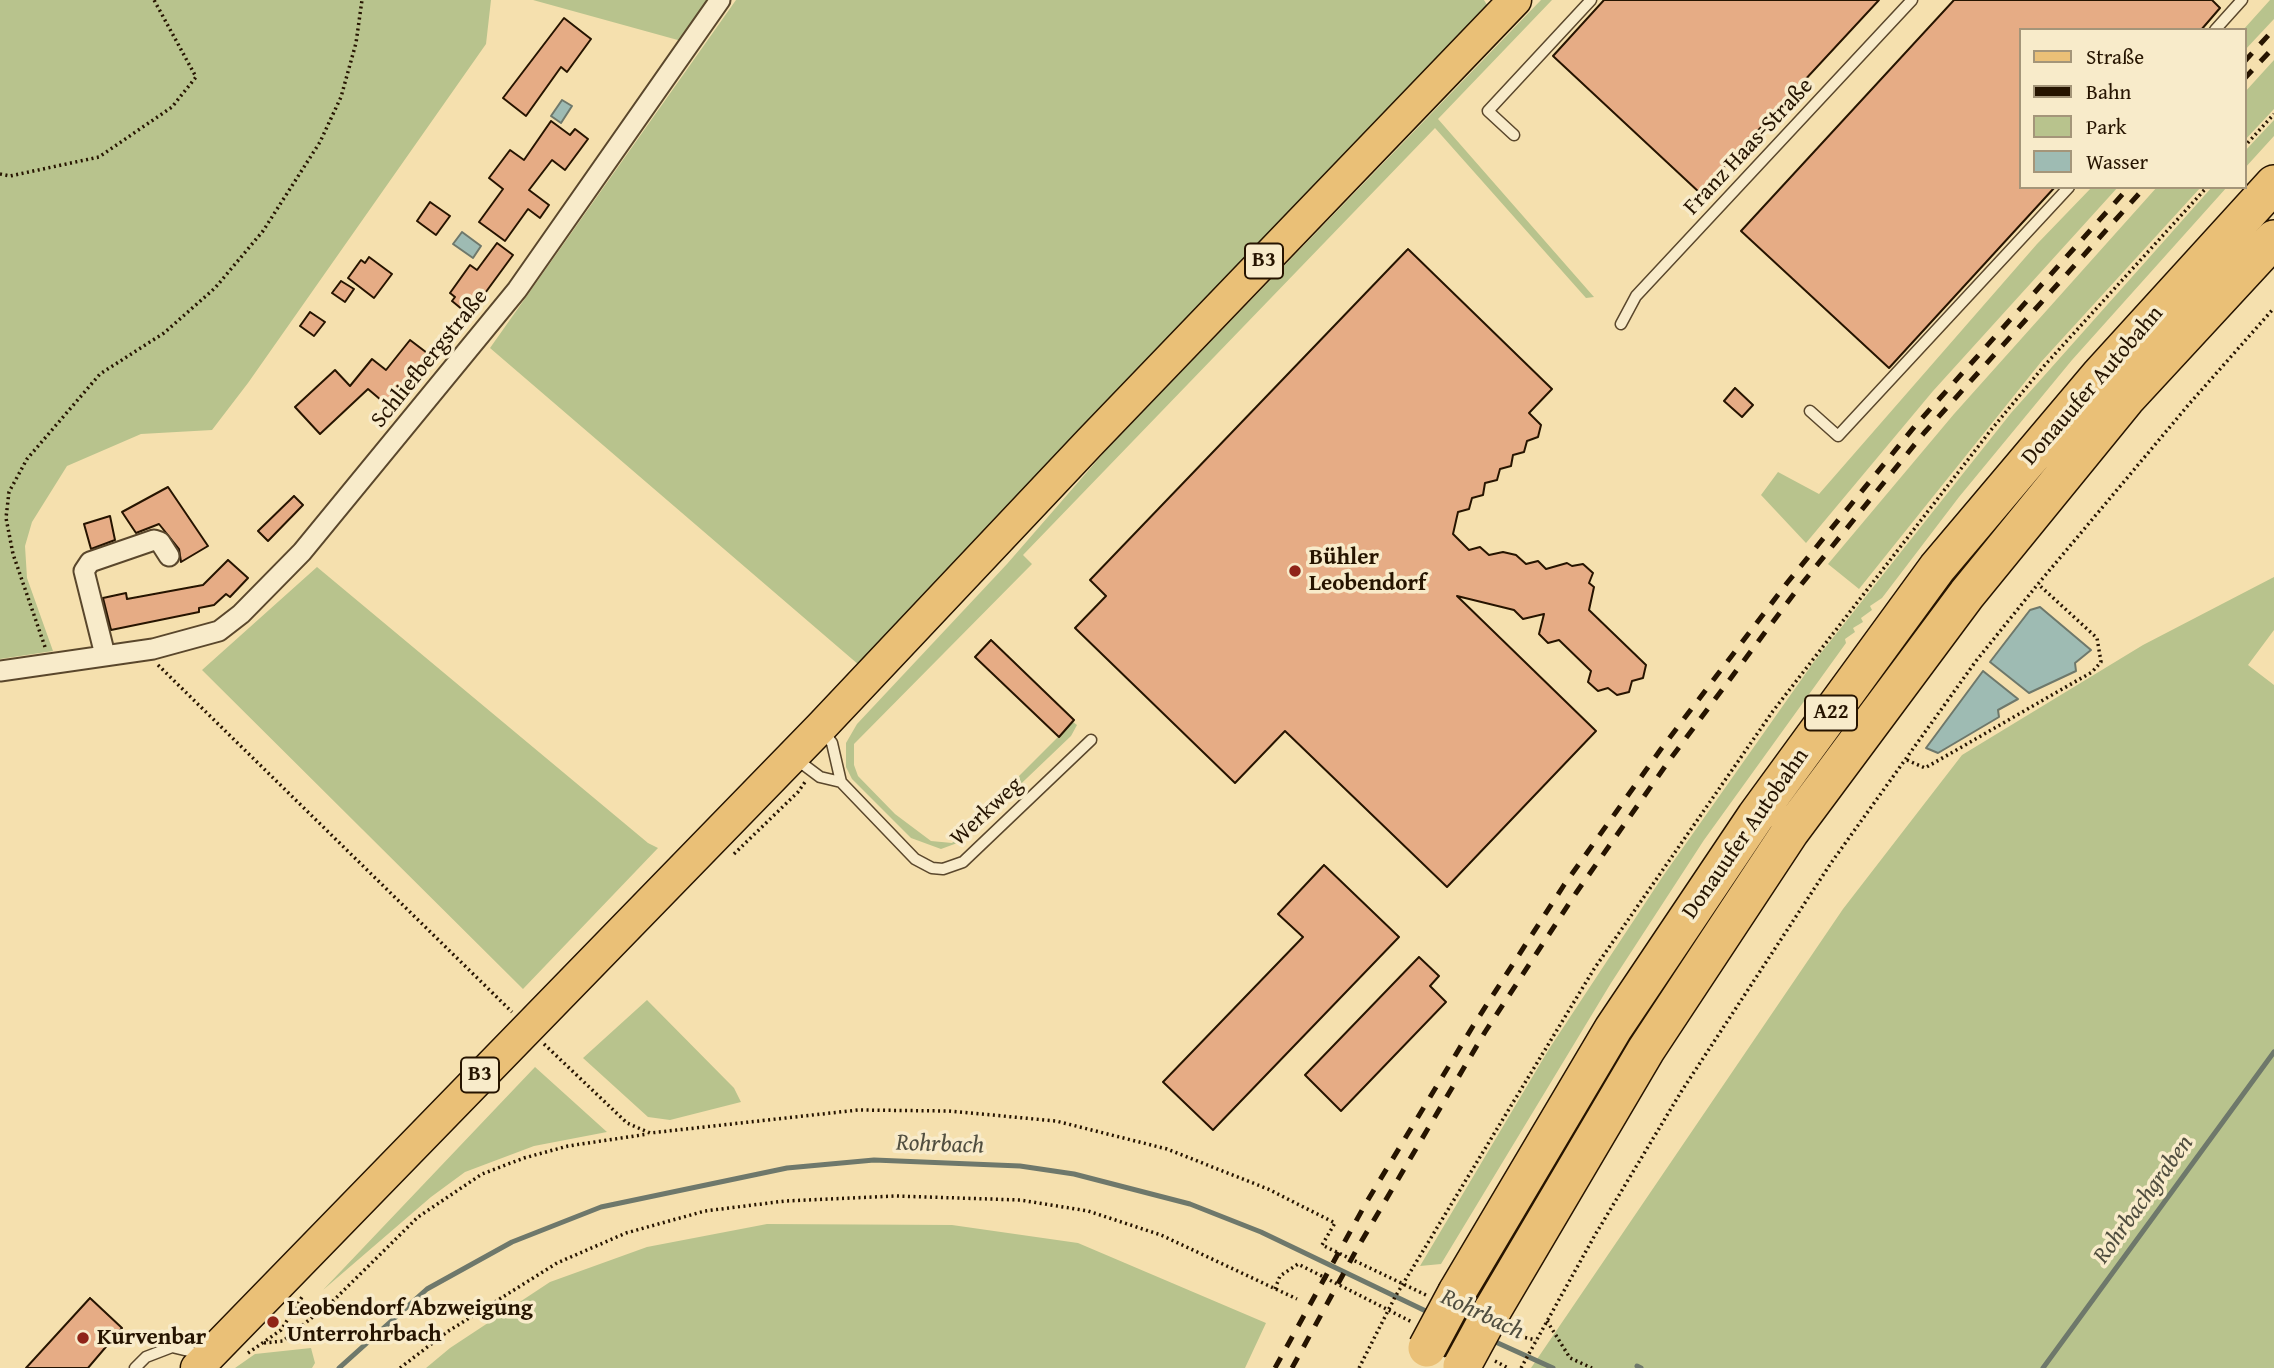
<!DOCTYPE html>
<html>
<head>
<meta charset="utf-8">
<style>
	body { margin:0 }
	#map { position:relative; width:2274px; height:1368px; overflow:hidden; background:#f5e0ae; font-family:"Gentium Book Plus",serif }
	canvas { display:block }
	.legend { position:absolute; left:2019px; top:28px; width:228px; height:161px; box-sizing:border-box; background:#f8ebca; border:2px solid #a49579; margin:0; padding:9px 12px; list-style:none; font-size:21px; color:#261400 }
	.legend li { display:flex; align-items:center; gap:14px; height:35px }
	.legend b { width:35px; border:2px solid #a49579 }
</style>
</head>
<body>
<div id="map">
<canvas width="2274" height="1368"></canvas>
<ul class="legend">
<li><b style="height:9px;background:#eac077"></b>Straße</li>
<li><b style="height:9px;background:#261400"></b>Bahn</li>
<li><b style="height:19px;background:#b8c38d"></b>Park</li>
<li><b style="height:19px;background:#9ebbb3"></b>Wasser</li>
</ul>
</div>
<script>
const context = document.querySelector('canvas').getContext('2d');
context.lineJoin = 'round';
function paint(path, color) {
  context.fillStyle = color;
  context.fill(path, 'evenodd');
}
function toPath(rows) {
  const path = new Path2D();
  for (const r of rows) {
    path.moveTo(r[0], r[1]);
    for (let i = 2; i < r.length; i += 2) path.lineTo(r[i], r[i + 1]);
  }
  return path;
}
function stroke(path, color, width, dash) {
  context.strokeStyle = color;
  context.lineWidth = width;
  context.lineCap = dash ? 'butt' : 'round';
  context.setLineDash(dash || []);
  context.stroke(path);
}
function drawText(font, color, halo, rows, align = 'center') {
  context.font = font + ' "Gentium Book Plus",serif';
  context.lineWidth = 7;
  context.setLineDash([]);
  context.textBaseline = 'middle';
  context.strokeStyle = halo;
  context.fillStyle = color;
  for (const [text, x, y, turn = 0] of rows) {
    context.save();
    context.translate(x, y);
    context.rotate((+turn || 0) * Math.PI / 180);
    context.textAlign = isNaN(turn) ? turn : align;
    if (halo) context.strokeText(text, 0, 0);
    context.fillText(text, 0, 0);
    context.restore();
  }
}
const green = toPath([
	[0,0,491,0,486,44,248,383,212,430,141,434,67,466,32,522,25,546,27,578,53,651,0,659],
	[533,0,715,0,685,42],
	[736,0,1484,0,1487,5,1467,32,859,665,490,348],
	[1541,0,1552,0,1438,119,1594,297,1586,298,1435,128,1023,555,1032,564,854,744,854,765,858,776,895,814,931,841,952,843,1073,722,1077,725,1071,736,960,842,941,849,911,838,852,779,846,767,846,743,857,724,1007,564,1107,449],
	[2270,0,2274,0,2274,19,2244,51,2243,30],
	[2274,60,2274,109,2244,141,2244,93],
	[2274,120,2274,136,2244,169,2244,152],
	[2092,187,2118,187,1933,391,1806,543,1761,495,1778,472,1819,494,2037,244],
	[2157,187,2201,187,2041,362,1859,589,1828,564,1954,414],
	[2212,187,2227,187,2072,360,1959,497,1882,598,1870,606,1872,610,1861,618,1863,622,1853,628,1855,632,1845,639,1846,643,1704,840,1611,983,1441,1264,1420,1266,1549,1049,1663,876,1813,663,2011,413],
	[317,567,648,843,658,848,523,989,202,670],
	[2274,577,2274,630,2248,665,2274,685,2274,1368,1531,1368,1843,909,1962,755,2143,645],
	[647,1000,734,1088,741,1102,670,1120,648,1117,583,1058],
	[535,1067,607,1132,534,1146,465,1172,431,1197,323,1290],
	[767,1224,952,1225,1078,1243,1266,1323,1245,1368,426,1368,450,1348,550,1282,647,1247],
	[311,1348,315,1363,312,1368,235,1368,255,1354]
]);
const water = toPath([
	[562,100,572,106,561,123,551,116,562,100],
	[462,232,481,246,473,258,453,244,462,232],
	[2040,607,2091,650,2075,663,2076,671,2029,693,1990,662,2030,610,2040,607],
	[1983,671,2018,699,1998,710,1999,717,1938,753,1926,748,1983,671]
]);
const stream = toPath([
	[1489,1339,1553,1368],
	[1637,1366,1641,1368],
	[339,1368,427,1289,512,1242,601,1207,787,1168,874,1160,1020,1166,1074,1174,1190,1204,1261,1232,1432,1314],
	[2043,1368,2274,1052]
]);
const building = toPath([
	[1604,0,1879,0,1700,193,1553,56,1604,0],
	[1954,0,2212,0,2220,8,2201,30,2020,30,2020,187,2055,187,1889,368,1741,231,1954,0],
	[564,18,591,39,567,72,561,67,526,116,503,98,564,18],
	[551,121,570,135,575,129,588,139,565,170,552,160,529,190,549,205,540,218,528,209,505,241,479,222,503,189,489,178,510,150,524,160,551,121],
	[430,202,450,216,436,235,417,221,430,202],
	[497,243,513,255,469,315,452,301,455,297,450,293,470,265,477,270,497,243],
	[1408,249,1552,389,1529,413,1541,425,1538,437,1527,441,1524,452,1513,455,1511,466,1500,469,1497,480,1485,483,1483,495,1472,498,1469,509,1458,512,1453,534,1469,550,1480,547,1489,555,1503,552,1516,555,1526,564,1538,561,1546,569,1567,563,1572,566,1583,564,1593,573,1589,583,1594,587,1589,610,1646,665,1643,678,1632,681,1629,692,1617,695,1608,688,1598,691,1588,682,1591,671,1559,640,1548,643,1539,634,1544,614,1523,619,1514,610,1457,596,1596,731,1447,887,1285,731,1235,783,1075,628,1106,596,1090,580,1408,249],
	[369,257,392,274,374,298,348,278,361,260,365,263,369,257],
	[341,281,354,289,345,302,332,293,341,281],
	[310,312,325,322,314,336,300,326,310,312],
	[410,340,435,359,417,381,412,377,388,406,368,389,320,434,295,407,335,370,350,386,372,359,386,370,410,340],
	[1735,388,1753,405,1742,417,1724,401,1735,388],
	[168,487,208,546,181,562,179,549,159,524,136,533,122,512,168,487],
	[294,496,303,505,268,541,258,531,294,496],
	[110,516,115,540,91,549,84,524,110,516],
	[228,560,248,578,230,597,226,594,214,605,199,608,199,612,111,630,103,598,126,593,127,599,203,585,228,560],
	[991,640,1074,720,1059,737,975,657,991,640],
	[1324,865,1399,937,1213,1130,1163,1082,1303,937,1278,914,1324,865],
	[1419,957,1439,976,1430,986,1446,1002,1341,1111,1305,1075,1419,957],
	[90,1298,122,1328,88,1368,26,1368,90,1298]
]);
const path = toPath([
	[2244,147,2274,114],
	[0,174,10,176,99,157,172,107,196,77,154,0],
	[45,647,13,554,6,518,9,492,27,459,100,374,164,333,215,288,263,231,320,142,341,97,356,43,362,0],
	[158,665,512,1012],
	[1907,760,1925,768,2092,672,2101,662,2097,638,2038,584],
	[734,854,798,792,805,782],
	[544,1044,627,1123,650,1133,858,1110,949,1111,1056,1121,1167,1149,1268,1189,1335,1223,1322,1245,1426,1295],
	[1275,1289,1280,1276,1298,1264,1412,1322],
	[1547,1321,1570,1358,1592,1368],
	[1509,1334,1536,1340],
	[264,1343,283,1341,334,1300,418,1217,482,1174,524,1158,568,1146,648,1134],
	[248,1353,281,1330,302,1297],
	[1495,1361,1508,1368],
	[400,1368,447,1332,557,1263,626,1233,705,1211,785,1201,896,1196,1020,1200,1088,1211,1161,1235,1297,1299],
	[1359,1368,1395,1297,1594,969,1773,711,1991,430,2044,366,2207,187],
	[1521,1368,1595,1235,1681,1092,1831,863,1976,661,2038,584,2190,403,2274,308]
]);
const service = toPath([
	[2215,30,2242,0],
	[1514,135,1488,111,1591,0],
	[1621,324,1636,296,1912,0],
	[1810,411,1838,436,2069,187],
	[823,731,832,743,841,782],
	[796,759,820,777,841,782],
	[841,782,915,859,932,868,943,869,963,862,1091,740],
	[135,1368,146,1357,172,1347,201,1354]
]);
const minor = toPath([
	[105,655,84,571,90,562,154,540,160,542,169,556],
	[0,671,153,649,219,631,241,614,302,552,517,290,720,0]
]);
const primary = toPath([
	[197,1368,821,727,1090,442,1515,0]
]);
const motorway = toPath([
	[1457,1292,1613,1029,1756,816,1937,568,2100,375,2274,184],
	[1492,1311,1646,1050,1790,832,1967,594,2126,399,2274,239]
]);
const rail = toPath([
	[2244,62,2274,29],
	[2244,79,2274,47],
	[1275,1368,1366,1203,1473,1026,1564,885,1661,749,1787,583,1915,426,2129,187],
	[1292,1368,1358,1247,1485,1032,1576,893,1671,758,1796,591,1924,433,2145,187]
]);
const motorwayBridge = toPath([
	[1427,1348,1457,1292],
	[1462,1366,1492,1311]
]);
const markers = [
	[1295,571,7,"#8f2418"],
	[273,1322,7,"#8f2418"],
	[83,1338,7,"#8f2418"]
];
const shields = [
	[1264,261,38],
	[1831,713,52],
	[480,1075,38]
];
const shieldNames = [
	["B3",1264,261],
	["A22",1831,713],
	["B3",480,1075]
];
const streetNames = [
	["Franz Haas-Straße",1749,147,-47],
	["Schliefbergstraße",430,359,-51],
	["Donauufer Autobahn",2093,386,-49],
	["Werkweg",987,812,-43],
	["Donauufer Autobahn",1746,834,-55]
];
const poiNames = [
	["Bühler",1309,558],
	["Leobendorf",1309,584],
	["Leobendorf Abzweigung",287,1309],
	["Unterrohrbach",287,1335],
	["Kurvenbar",97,1338]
];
const waterNames = [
	["Rohrbach",940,1145,2],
	["Rohrbachgraben",2144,1200,-54],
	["Rohrbach",1482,1315,25]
];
paint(green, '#b8c38d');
paint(water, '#9ebbb3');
stroke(water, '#6e786b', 2);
stroke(stream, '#6e786b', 5);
paint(building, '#e6ac85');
stroke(building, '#261400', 2);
stroke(service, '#5a472c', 13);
stroke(minor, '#5a472c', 23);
stroke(primary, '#261400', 35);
stroke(motorway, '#261400', 40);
stroke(path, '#261400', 3.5, [2, 3.5]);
stroke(service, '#f8ebca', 10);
stroke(minor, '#f8ebca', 19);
stroke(primary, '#eac077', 32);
stroke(motorway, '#eac077', 37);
stroke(rail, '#261400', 5, [12, 12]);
stroke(motorwayBridge, '#261400', 40, []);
stroke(motorwayBridge, '#eac077', 37);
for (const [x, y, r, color] of markers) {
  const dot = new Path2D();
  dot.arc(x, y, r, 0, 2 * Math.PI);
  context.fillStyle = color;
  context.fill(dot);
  stroke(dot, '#f8ebca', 2.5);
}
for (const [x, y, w] of shields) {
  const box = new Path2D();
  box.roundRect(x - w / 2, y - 17.5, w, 35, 5);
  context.fillStyle = '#f8ebca';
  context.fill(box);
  stroke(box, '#261400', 2);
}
drawText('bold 21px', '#261400', null, shieldNames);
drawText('23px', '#261400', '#f8ebca', streetNames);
drawText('bold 23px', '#261400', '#f8ebca', poiNames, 'left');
drawText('italic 24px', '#504e3f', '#f8ebca', waterNames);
</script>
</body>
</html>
